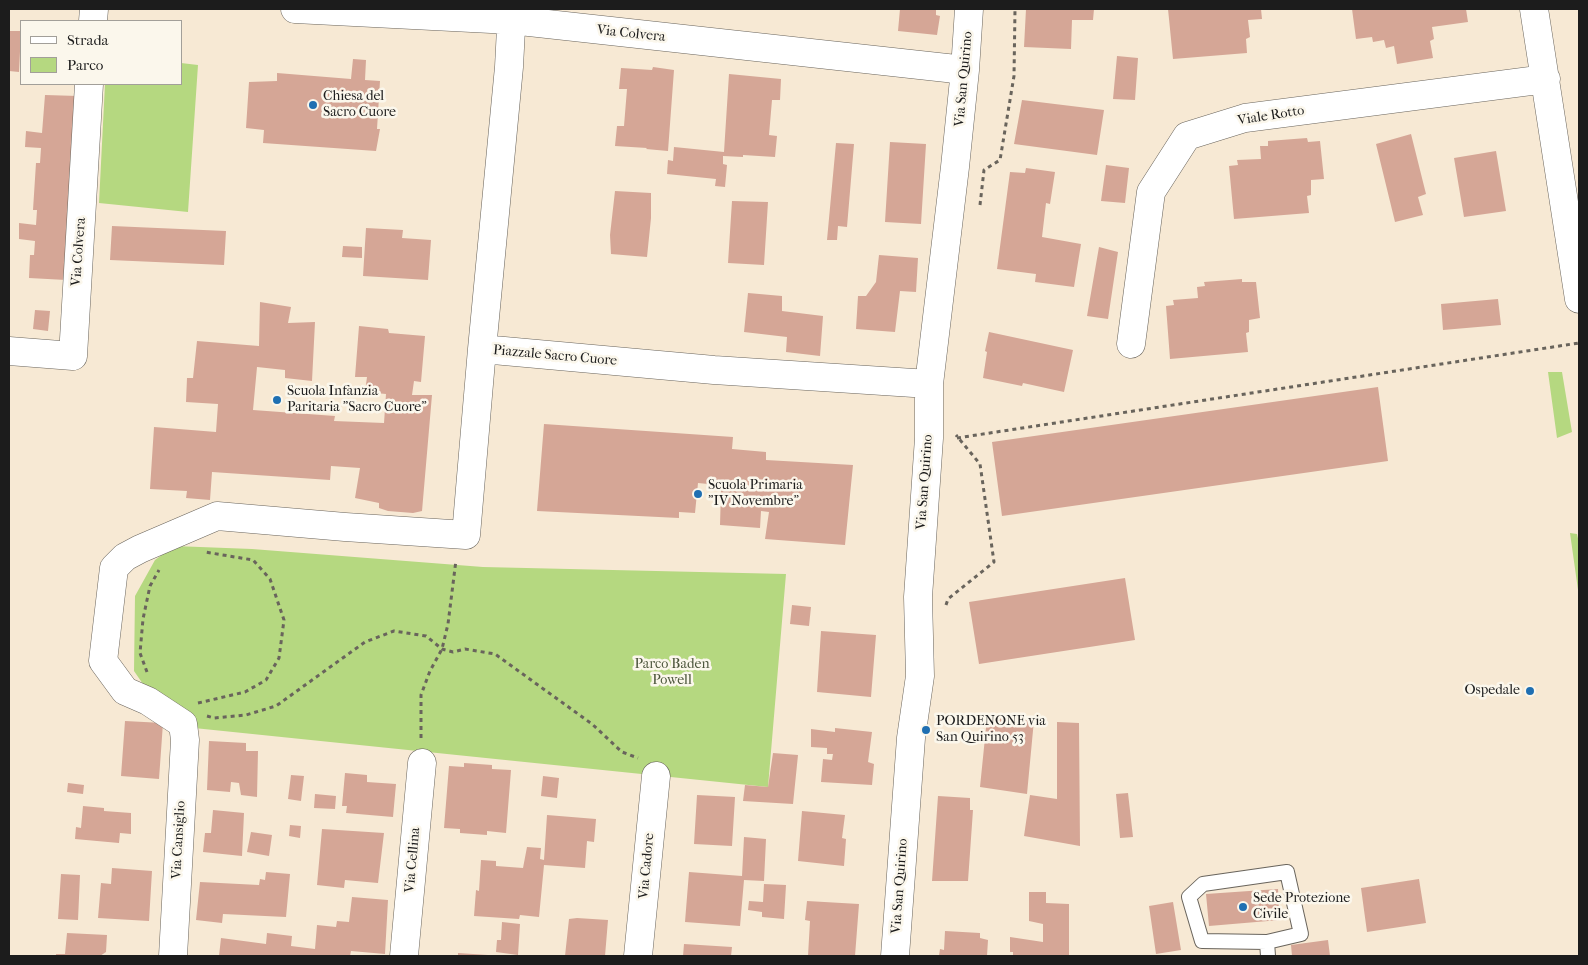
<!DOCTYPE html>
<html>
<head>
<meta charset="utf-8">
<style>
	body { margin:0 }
	#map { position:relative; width:1588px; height:965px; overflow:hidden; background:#f7e9d4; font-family:"IM FELL French Canon",serif }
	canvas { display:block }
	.frame { position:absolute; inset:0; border:10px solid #1c1c1c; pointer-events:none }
	.legend { position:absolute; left:20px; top:20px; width:162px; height:65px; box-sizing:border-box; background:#fbf7ec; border:1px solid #a29f99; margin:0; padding:6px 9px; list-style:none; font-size:15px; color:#1c1c1c }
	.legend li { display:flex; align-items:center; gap:10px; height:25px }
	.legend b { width:25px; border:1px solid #a29f99 }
</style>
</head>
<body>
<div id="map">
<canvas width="1588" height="965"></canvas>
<div class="frame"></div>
<ul class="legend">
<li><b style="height:6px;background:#fff"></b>Strada</li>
<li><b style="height:14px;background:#b5d880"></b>Parco</li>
</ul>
</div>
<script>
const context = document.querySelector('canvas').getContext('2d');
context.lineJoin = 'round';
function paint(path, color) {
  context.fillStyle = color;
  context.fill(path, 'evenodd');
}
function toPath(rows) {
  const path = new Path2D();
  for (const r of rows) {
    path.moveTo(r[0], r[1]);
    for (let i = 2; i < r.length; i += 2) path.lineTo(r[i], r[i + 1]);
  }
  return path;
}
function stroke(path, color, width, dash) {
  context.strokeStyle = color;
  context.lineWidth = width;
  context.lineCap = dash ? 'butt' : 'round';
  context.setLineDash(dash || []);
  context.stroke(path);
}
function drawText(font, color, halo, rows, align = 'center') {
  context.font = font + ' "IM FELL French Canon",serif';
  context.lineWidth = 5;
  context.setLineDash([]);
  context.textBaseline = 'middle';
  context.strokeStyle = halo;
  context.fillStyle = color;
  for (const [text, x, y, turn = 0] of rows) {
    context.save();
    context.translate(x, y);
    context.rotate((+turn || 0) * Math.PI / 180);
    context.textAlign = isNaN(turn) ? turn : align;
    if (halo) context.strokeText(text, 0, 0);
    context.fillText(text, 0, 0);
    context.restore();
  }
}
const green = toPath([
	[181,63,198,65,188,212,99,203,105,84,181,84],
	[1548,372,1562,372,1572,432,1557,438],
	[1570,533,1577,534,1579,543,1579,597],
	[174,546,252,549,483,567,786,574,768,787,194,728,145,687,134,671,135,596,155,560]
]);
const building = toPath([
	[900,9,936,9,936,15,940,16,937,35,898,31],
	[1026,9,1094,9,1093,20,1072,20,1071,49,1024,47],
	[1168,9,1261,9,1262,19,1248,20,1250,37,1246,39,1247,53,1173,59],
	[1352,9,1466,9,1468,22,1432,27,1434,39,1430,41,1433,58,1397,64,1394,46,1386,48,1384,40,1373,42,1372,37,1356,39],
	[9,31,21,31,19,72,9,71],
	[1117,56,1138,58,1135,100,1113,99],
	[353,59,366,60,365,80,380,81,377,129,380,129,376,151,263,143,264,130,246,128,249,82,277,81,277,73,351,79],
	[653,67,674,70,668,151,646,149,647,148,615,146,617,126,624,126,627,89,619,89,621,68,652,70],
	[729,74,781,79,780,100,772,100,769,135,777,136,775,157,743,155,743,157,723,156,723,164,727,165,725,187,715,186,716,179,667,174,668,160,673,161,674,147,724,152],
	[45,95,78,96,66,280,29,278,30,255,34,255,35,241,19,239,19,223,36,225,37,210,33,210,36,163,40,163,41,148,25,147,26,131,42,133],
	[1022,100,1104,110,1097,155,1014,144],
	[1411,134,1426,194,1418,197,1423,215,1395,222,1376,144],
	[1307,138,1308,142,1320,141,1324,179,1311,180,1311,195,1307,196,1309,213,1234,219,1229,166,1238,165,1237,160,1261,159,1260,146,1268,146,1268,141],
	[890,142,926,144,921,224,885,222],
	[836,143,854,144,847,227,838,226,837,240,827,240],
	[1496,151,1506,211,1464,217,1454,158],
	[1106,165,1129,168,1125,203,1101,201],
	[1026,168,1055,172,1050,204,1046,203,1042,237,1081,244,1074,287,1035,282,1036,274,997,269,1010,172,1025,173],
	[615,191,651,193,651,218,647,257,611,254,610,235],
	[732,201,768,202,764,265,728,263],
	[112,226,226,231,224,265,110,260],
	[366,228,403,230,402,238,431,240,428,280,363,276],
	[343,246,362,247,362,258,342,257],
	[1099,247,1118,252,1108,319,1087,316],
	[879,255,918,258,916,292,900,291,895,332,856,329,858,296,866,296,876,282],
	[1242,279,1242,282,1256,282,1260,318,1249,320,1249,332,1246,333,1248,352,1170,359,1166,306,1174,305,1173,300,1198,298,1197,287,1205,286,1204,282],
	[748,293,782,296,782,311,823,316,820,356,786,352,787,337,744,332],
	[1498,299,1501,325,1443,330,1441,304],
	[260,302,291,307,288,323,315,322,312,381,285,378,285,370,257,367,253,410,335,416,334,421,384,423,386,394,365,392,367,377,355,377,359,326,388,329,389,333,425,336,421,382,414,381,412,395,432,395,422,511,413,513,388,511,379,508,379,503,355,498,360,468,331,466,330,480,212,472,210,500,186,498,187,491,150,489,154,427,216,432,218,404,186,402,187,378,193,378,197,341,259,346],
	[35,310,50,311,48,331,33,329],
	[989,332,1073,350,1064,392,1023,383,1022,386,983,378,987,352,985,351],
	[1378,387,1388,461,1002,516,992,442],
	[544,424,733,437,732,449,766,452,766,460,853,465,845,545,765,539,769,512,761,511,760,528,720,525,721,490,727,491,728,486,698,483,695,513,679,512,679,518,537,511],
	[1125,578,1135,640,979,664,969,602],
	[792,605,811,607,809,626,790,624],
	[821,631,876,635,871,697,817,692],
	[987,718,1034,720,1027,794,980,787],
	[125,721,163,723,159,779,121,776],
	[1057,722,1079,723,1080,846,1024,836,1030,795,1057,799],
	[835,728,872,732,868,762,874,764,872,785,821,782,823,759,832,760,833,754,827,754,827,748,811,747,811,729,835,732],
	[209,741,246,743,246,751,258,751,257,797,241,795,239,783,231,782,230,792,207,790],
	[773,753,798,755,793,804,743,801,745,785,768,787],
	[464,763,492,765,492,769,511,770,506,833,487,831,487,835,460,833,460,829,444,828,449,766,464,767],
	[345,773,367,775,367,782,396,784,393,817,346,813,347,806,342,806],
	[291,775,304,776,301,801,288,799],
	[543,776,559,778,557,798,541,796],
	[68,783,84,785,83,794,67,792],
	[1128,793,1133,837,1120,838,1116,794],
	[315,794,336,796,335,809,314,808],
	[697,795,735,797,732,846,694,844],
	[938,796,970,798,970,810,973,810,968,881,932,881],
	[83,806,104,808,104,811,131,813,131,834,120,833,119,843,75,839,76,827,81,828],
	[213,810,244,813,242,856,203,852,205,833,211,833],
	[802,811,845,815,842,838,846,839,844,866,798,861],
	[547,815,596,819,594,842,587,841,585,868,544,865,539,917,520,915,519,919,474,916,476,890,479,891,481,860,496,861,496,866,523,868,527,847,541,848,540,859,544,860],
	[290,825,301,826,300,838,289,836],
	[322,829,384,833,378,883,345,880,344,888,317,885],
	[251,832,272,835,269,856,247,852],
	[744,837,766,839,764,881,744,880,740,926,685,922,689,872,742,876],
	[112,868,152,871,149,921,98,918,101,883,111,884],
	[266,872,290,874,286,917,223,914,222,923,196,920,200,882,259,885,260,879,265,880],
	[61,874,80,875,78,920,58,919],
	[1419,879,1426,923,1367,932,1361,888],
	[764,884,786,885,784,919,762,917,762,912,748,910,749,901,763,902],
	[1278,889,1280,920,1209,926,1206,894],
	[1029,892,1046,892,1046,903,1069,904,1069,956,1013,956,1013,952,1010,952,1010,937,1043,942,1043,924,1029,921],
	[352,897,388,900,385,954,351,951,350,956,219,956,221,938,266,944,267,933,292,936,291,946,315,949,317,925,336,927,337,921,349,922],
	[807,901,859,904,855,956,808,956,810,921,805,920],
	[1173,902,1181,950,1156,954,1149,906],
	[577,918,608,920,605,956,565,956,569,919],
	[502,922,520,924,518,955,496,952,497,940,501,940],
	[945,931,980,933,980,938,988,940,987,956,939,956,940,949,944,950],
	[67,933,107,935,106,952,100,956,56,956,56,954,65,954],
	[1328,940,1330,956,1292,956,1291,945],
	[684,944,732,947,731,956,683,956],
	[458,953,488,955,488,956,458,956]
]);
const path = toPath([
	[980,205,984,170,1000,160,1014,76,1015,9],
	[957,438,1579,343],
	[946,605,948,599,994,562,980,464,956,435],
	[147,672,140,653,143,619,150,586,159,570],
	[198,703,245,692,266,680,279,658,284,620,270,579,253,560,205,552],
	[207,716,214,718,246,715,276,706,365,642,394,631,426,636,442,649,453,652,465,649,495,654,592,724,622,752,638,758],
	[421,738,421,695,430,671,442,649,448,624,456,560]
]);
const lane = toPath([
	[1287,872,1301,934,1267,942,1202,941,1189,897,1203,884,1287,872],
	[1267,942,1268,956]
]);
const street = toPath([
	[295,9,511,20,965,70],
	[512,9,509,67,482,349,714,370,929,384],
	[1534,9,1579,299],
	[93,21,94,9],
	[1131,344,1151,192,1187,136,1245,118,1546,79],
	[9,351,73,356,89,84],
	[173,956,185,740,183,724,148,701,125,691,103,661,114,568,125,557,140,549,217,516,345,527,466,535,482,349],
	[404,956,422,763],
	[638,956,656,776],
	[895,956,911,738,920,676,918,597,929,438,929,384,955,167,965,70,969,9]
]);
const markers = [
	[313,105,5,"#1f6fb2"],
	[277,400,5,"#1f6fb2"],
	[698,494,5,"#1f6fb2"],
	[1530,691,5,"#1f6fb2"],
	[926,730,5,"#1f6fb2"],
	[1243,907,5,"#1f6fb2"]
];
const streetNames = [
	["Via Colvera",631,34,6],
	["Via San Quirino",964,79,-85],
	["Viale Rotto",1271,116,-9],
	["Via Colvera",79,252,-86],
	["Piazzale Sacro Cuore",555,356,5],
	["Via San Quirino",925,482,-86],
	["Via Cansiglio",179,840,-87],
	["Via Cellina",413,860,-85],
	["Via Cadore",647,866,-85],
	["Via San Quirino",900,886,-86]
];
const poiNames = [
	["Chiesa del",323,97],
	["Sacro Cuore",323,113],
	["Scuola Infanzia",287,392],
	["Paritaria \"Sacro Cuore\"",287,408],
	["Scuola Primaria",708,486],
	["\"IV Novembre\"",708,502],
	["Ospedale",1520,691,"right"],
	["PORDENONE via",936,722],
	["San Quirino 53",936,738],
	["Sede Protezione",1253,899],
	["Civile",1253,915]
];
const parkNames = [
	["Parco Baden",672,665],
	["Powell",672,681]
];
paint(green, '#b5d880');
paint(building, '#d5a696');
stroke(lane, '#69645c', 16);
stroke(street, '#69645c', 29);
stroke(path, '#69645c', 3, [4, 4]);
stroke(lane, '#fff', 14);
stroke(street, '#fff', 28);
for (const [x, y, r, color] of markers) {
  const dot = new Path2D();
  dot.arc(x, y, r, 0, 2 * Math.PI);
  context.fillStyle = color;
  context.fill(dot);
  stroke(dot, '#fbf7ec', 2);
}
drawText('14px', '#1c1c1c', '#fbf7ec', streetNames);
drawText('14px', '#1c1c1c', '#fbf7ec', poiNames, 'left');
drawText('14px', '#4a543a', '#fbf7ec', parkNames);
</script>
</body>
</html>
